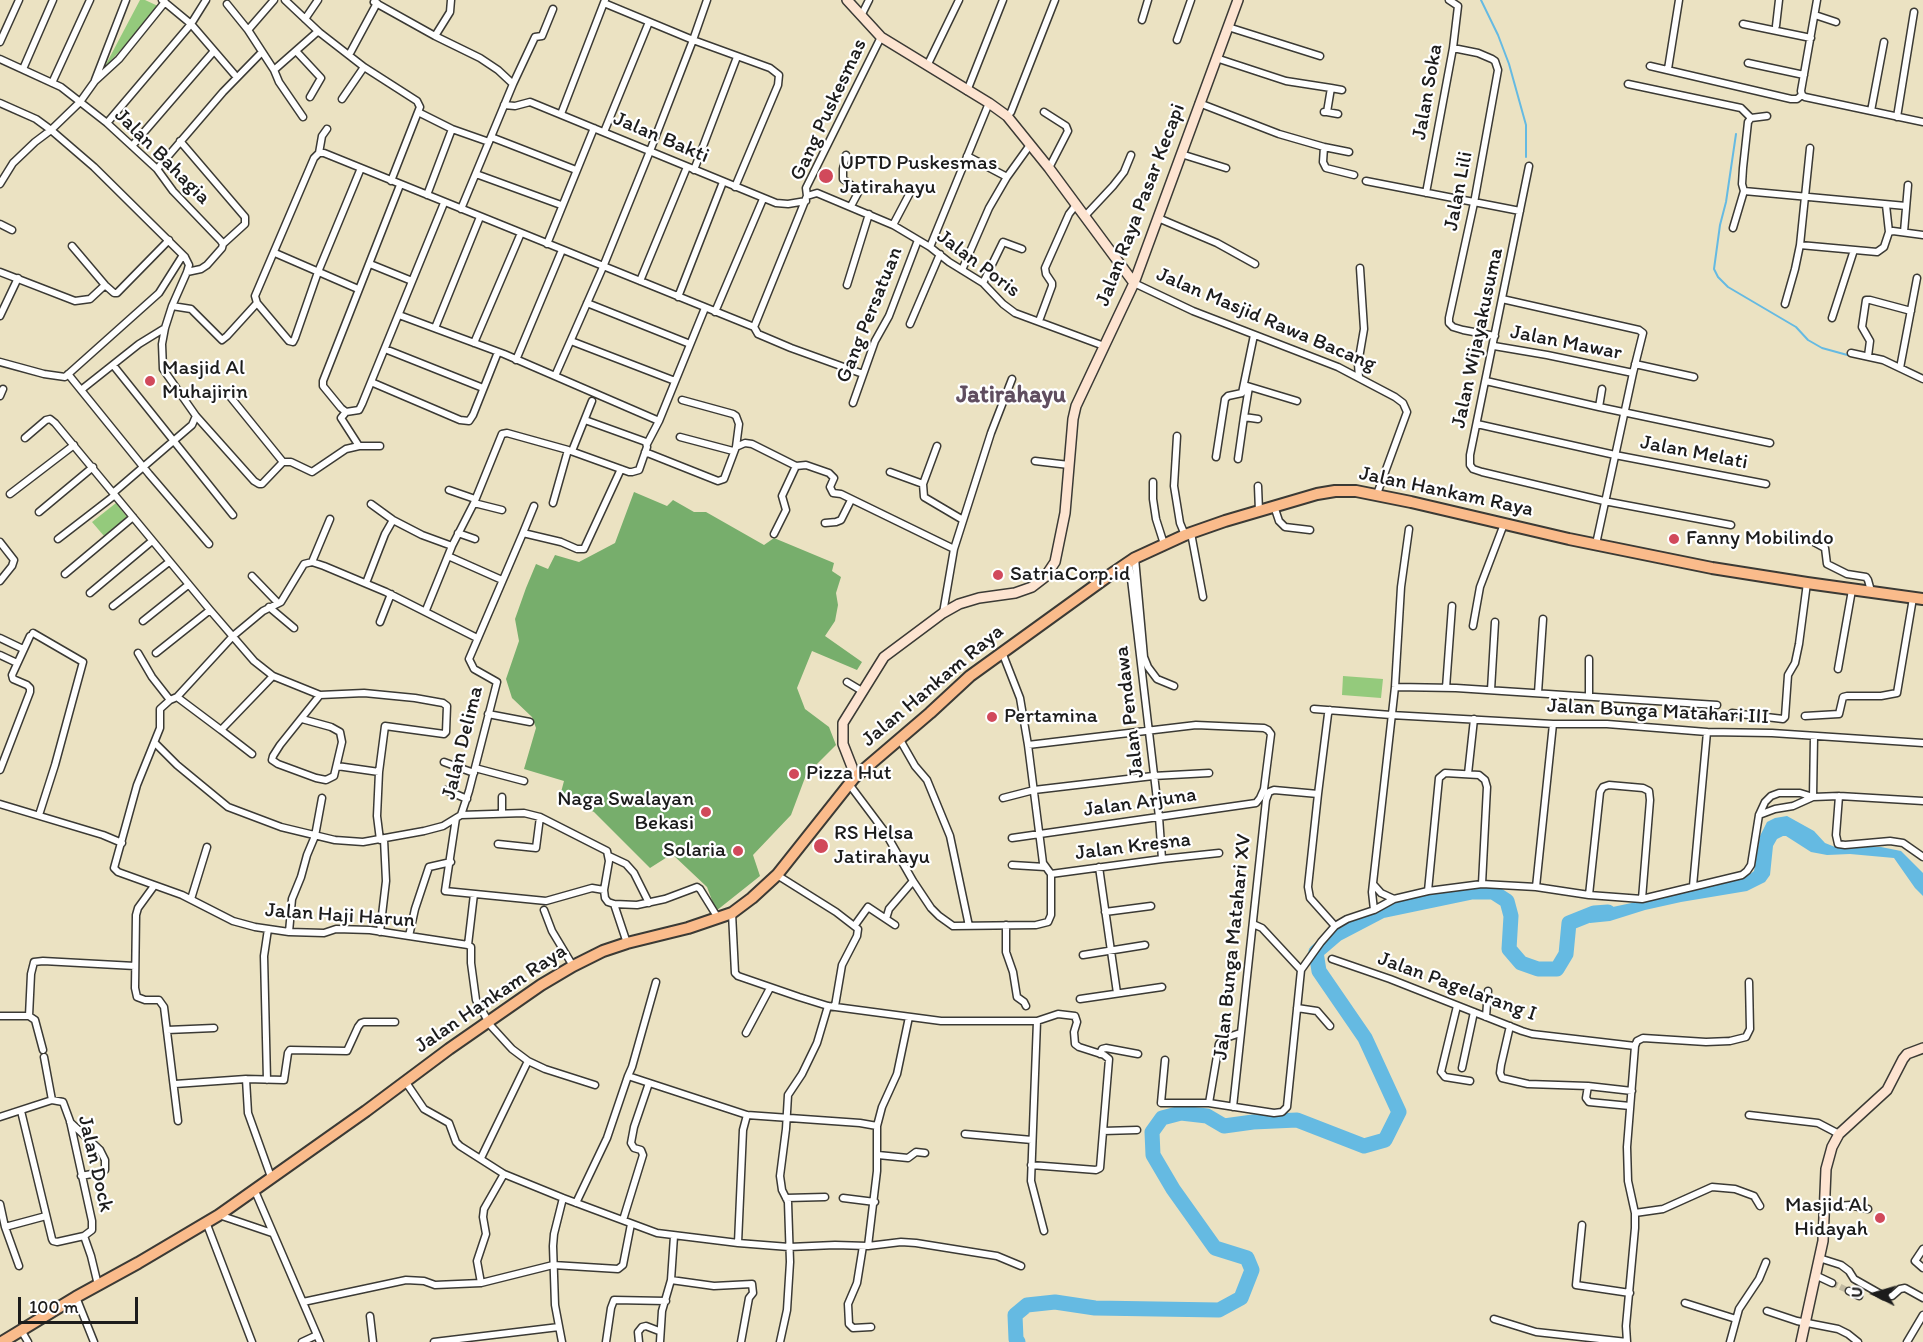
<!DOCTYPE html>
<html>
<head>
<meta charset="utf-8">
<style>
	body { margin:0 }
	#map { position:relative; width:1923px; height:1342px; overflow:hidden; background:#ebe2c2; font-family:Itim,sans-serif }
	canvas { display:block }
	.north { position:absolute; left:1845px; top:1264px; width:60px; height:60px; -webkit-text-stroke:4px #fff; paint-order:stroke; rotate:275deg; font-size:16px; font-weight:700; line-height:24px; text-align:center; color:#1c1c1c }
	.north::after { content:''; display:block; margin:auto; width:21px; height:27px; background:#1c1c1c; clip-path:polygon(50% 0,100% 100%,50% 72%,0 100%) }
	.scale { position:absolute; left:18px; top:1297px; width:120px; height:27px; box-sizing:border-box; border:3px solid #1c1c1c; border-top:0; padding-left:8px; font-size:18px; line-height:21px; white-space:nowrap; color:#1c1c1c; -webkit-text-stroke:4px #fff; paint-order:stroke }
</style>
</head>
<body>
<div id="map">
<canvas width="1923" height="1342"></canvas>
<div class="north">U</div>
<div class="scale">100 m</div>
</div>
<script>
const context = document.querySelector('canvas').getContext('2d');
context.lineJoin = 'round';
function paint(path, color) {
  context.fillStyle = color;
  context.fill(path, 'evenodd');
}
function toPath(rows) {
  const path = new Path2D();
  for (const r of rows) {
    path.moveTo(r[0], r[1]);
    for (let i = 2; i < r.length; i += 2) path.lineTo(r[i], r[i + 1]);
  }
  return path;
}
function stroke(path, color, width, dash) {
  context.strokeStyle = color;
  context.lineWidth = width;
  context.lineCap = dash ? 'butt' : 'round';
  context.setLineDash(dash || []);
  context.stroke(path);
}
function drawText(font, color, halo, rows, align = 'center') {
  context.font = font + ' Itim,sans-serif';
  context.lineWidth = 4.5;
  context.setLineDash([]);
  context.textBaseline = 'middle';
  context.strokeStyle = halo;
  context.fillStyle = color;
  for (const [text, x, y, turn = 0] of rows) {
    context.save();
    context.translate(x, y);
    context.rotate((+turn || 0) * Math.PI / 180);
    context.textAlign = isNaN(turn) ? turn : align;
    if (halo) context.strokeText(text, 0, 0);
    context.fillText(text, 0, 0);
    context.restore();
  }
}
const green = toPath([
	[140,0,145,0,158,6,157,11,104,68],
	[116,503,127,517,104,536,92,522],
	[1343,676,1383,679,1381,698,1342,695]
]);
const forest = toPath([
	[634,492,667,506,673,500,694,512,706,512,764,545,774,538,834,563,832,571,841,577,836,593,838,605,835,621,825,636,862,662,857,670,812,651,797,688,805,709,829,727,836,745,806,775,791,815,753,855,760,876,716,911,707,887,672,854,650,868,594,812,560,796,564,781,524,769,536,728,532,717,512,698,506,679,519,641,515,619,526,588,536,564,548,569,555,555,579,562,615,543]
]);
const water = toPath([
	[1787,816,1814,831,1825,843,1835,847,1881,847,1901,851,1923,873,1923,896,1915,888,1894,858,1850,854,1827,855,1811,852,1786,836,1783,836,1777,839,1773,846,1770,875,1765,882,1747,891,1681,902,1645,910,1610,921,1590,923,1589,912,1674,894,1749,875,1754,871,1760,836,1767,822,1775,818]
]);
const stream = toPath([
	[1481,0,1498,35,1509,64,1526,125,1526,157],
	[1736,134,1726,202,1720,225,1714,269,1718,277,1728,287,1796,327,1808,340,1822,348,1851,356]
]);
const river = toPath([
	[1018,1342,1016,1339,1015,1315,1027,1305,1055,1302,1095,1308,1219,1310,1241,1298,1252,1270,1247,1258,1215,1248,1173,1189,1153,1155,1152,1132,1162,1118,1181,1113,1207,1116,1224,1126,1253,1122,1297,1120,1364,1146,1385,1140,1399,1112,1365,1038,1319,971,1316,952,1337,934,1381,911,1472,892,1493,892,1507,901,1511,916,1509,949,1521,963,1538,969,1557,969,1566,954,1569,923,1594,913,1608,912]
]);
const streetTunnel = toPath([
	[1832,1283,1849,1291]
]);
const street = toPath([
	[162,0,191,24,234,74],
	[285,0,319,32],
	[375,0,374,2,435,36,480,58,498,70,513,84],
	[604,3,693,40,770,68,779,75,778,85,735,187],
	[227,4,248,30,274,70,279,82,303,117],
	[1815,15,1836,22],
	[861,16,869,0],
	[305,19,318,0],
	[1142,20,1148,0],
	[1743,24,1811,38],
	[1776,26,1779,0],
	[1228,27,1320,56],
	[248,30,274,0],
	[435,36,450,12,451,0],
	[1177,40,1191,0],
	[0,42,19,0],
	[1453,48,1478,53,1492,59,1495,61,1498,70,1474,203,1449,318,1449,323,1453,327,1463,330,1495,336],
	[296,51,321,78,310,97],
	[349,55,377,3],
	[1216,58,1286,81,1331,88,1327,112,1324,112],
	[0,59,61,87,107,123,157,169,173,191,221,241,223,244,222,248,207,265,201,269,187,272],
	[1748,63,1804,75],
	[927,66,959,0],
	[1650,66,1791,99,1797,99,1802,95],
	[23,69,53,0],
	[1668,69,1679,0],
	[274,70,316,33,319,32,364,67,417,101,420,107,418,112],
	[95,80,126,0],
	[52,83,90,0],
	[1628,84,1741,108,1751,118],
	[1331,88,1342,90],
	[967,91,1003,0],
	[1802,95,1805,97,1923,122],
	[1802,95,1801,91,1817,0],
	[342,99,364,67],
	[0,103,36,119,51,130,94,167,185,257,189,265,187,272,172,306,165,328,162,344,163,369,196,416,254,481,259,484,262,484,283,462,291,462,312,472,346,449,359,446,380,446],
	[1199,103,1279,134,1324,147,1349,152],
	[504,105,515,106,530,102,776,203,788,204,806,201],
	[1871,111,1884,42],
	[1044,112,1066,126,1068,131,1049,168],
	[1327,112,1338,114],
	[561,114,605,0],
	[1007,116,1011,112,1055,0],
	[1897,117,1914,12],
	[107,123,191,24,206,0],
	[604,132,649,22],
	[491,137,576,170],
	[180,141,245,217,245,224,223,244],
	[132,146,214,51],
	[1324,147,1323,162,1326,168,1354,175],
	[319,153,322,136,327,129],
	[1181,154,1226,168],
	[846,155,843,169,843,179,859,191,851,206],
	[967,156,1007,177],
	[1529,166,1470,455,1470,465,1473,469,1482,472,1604,501,1731,525],
	[361,168,318,272,295,338,293,342,289,341,257,303,255,296,314,158,319,153,324,153,754,327,807,196,817,193,893,225,930,247,949,262,983,283,1003,304,1015,313,1104,346],
	[157,169,223,92,262,52],
	[694,170,737,57],
	[476,174,561,205],
	[391,181,418,112,452,129,489,142],
	[1366,181,1520,211],
	[0,184,13,163,35,142,51,130,80,102,95,81,119,59,165,2],
	[400,185,323,381,323,386,341,408,346,412,359,410,362,404,444,203],
	[1744,191,1906,206],
	[1426,193,1453,48,1458,6,1449,0],
	[427,195,452,129],
	[807,196,806,188,881,37],
	[1886,205,1889,232],
	[461,209,513,84,535,37,542,36,553,9],
	[1085,216,1113,186,1124,172,1131,155],
	[1158,218,1217,243,1255,264],
	[0,224,12,230],
	[893,225,912,189],
	[1733,228,1744,191,1742,184,1743,168,1748,122,1751,118,1767,116],
	[1904,232,1908,185],
	[547,244,594,128],
	[1800,245,1877,252,1884,247,1889,232,1893,231,1923,235],
	[72,246,105,285,114,293,117,293,169,240],
	[930,247,989,103],
	[275,253,358,289],
	[370,264,412,281],
	[962,270,989,208,1007,177,1030,145],
	[0,272,75,301,90,299,105,285],
	[640,281,687,167],
	[983,283,1003,242,1022,249],
	[1134,283,1193,311,1338,367,1395,397,1403,403,1407,412,1377,494],
	[847,285,869,214],
	[678,297,723,182],
	[1502,299,1639,330,1643,333,1633,373,1596,544],
	[587,303,690,344],
	[1785,304,1795,269,1800,245,1810,148],
	[172,306,191,309,222,340,227,336,257,303],
	[715,312,763,199],
	[399,315,504,354,659,421],
	[0,316,18,278],
	[1832,318,1854,250],
	[1039,321,1052,286,1052,283,1046,274,1045,268,1069,214,1076,205],
	[910,324,940,254],
	[754,327,758,334,791,348,863,374],
	[435,328,480,217],
	[571,341,675,381],
	[474,343,521,233],
	[1494,346,1547,355,1633,373],
	[385,349,483,388],
	[1851,353,1883,360,1923,379],
	[1868,356,1870,341,1862,327,1866,300,1870,300,1911,311],
	[516,360,562,250],
	[0,362,44,374,65,377,159,293,183,255],
	[1635,364,1694,377],
	[113,365,233,515],
	[1900,368,1917,278],
	[68,374,149,474,209,544],
	[555,376,603,267,650,151,693,40,707,0],
	[1359,377,1358,364,1364,329,1360,268],
	[1486,381,1599,407,1770,443],
	[371,382,460,420,469,421,473,415,498,352],
	[1244,385,1297,401],
	[1249,387,1244,417,1258,419],
	[81,390,139,344,165,328],
	[228,394,283,462],
	[0,396,3,389],
	[682,400,733,414,736,416,739,424,736,447],
	[853,403,875,341,889,316,918,240],
	[1599,407,1602,389],
	[346,412,341,418,359,446],
	[1477,424,1615,455,1766,484],
	[1177,436,1174,486,1180,523,1185,535],
	[680,437,733,451],
	[25,438,46,420,50,419,55,423,210,610,254,661,273,676,320,695,364,693,415,698,443,703,447,706,446,732,444,734,385,726,379,772,377,816,380,840],
	[647,444,659,421,705,308],
	[937,446,923,484,924,497,963,520],
	[572,451,592,401],
	[645,452,718,481,724,479,736,447,745,443,752,444,796,466,806,465,829,473,834,478,830,487,833,493,841,494,954,549],
	[1216,457,1225,399,1228,396,1242,393,1254,335],
	[1238,459,1244,417],
	[1035,461,1069,465],
	[890,472,923,484],
	[1153,482,1153,499,1156,519,1164,544],
	[1258,486,1259,511],
	[449,490,475,499],
	[113,493,192,425,196,416],
	[10,494,74,445],
	[474,503,502,510],
	[553,503,568,450],
	[371,504,393,520,422,535,452,546],
	[1274,506,1279,521,1285,527,1310,530],
	[39,512,93,467],
	[825,523,836,522,841,520,851,500],
	[458,533,475,539],
	[523,533,534,506],
	[1191,533,1203,597],
	[774,534,786,510,782,496,796,466],
	[58,539,115,495],
	[1812,541,1825,548,1827,564,1847,574,1866,577,1868,580,1871,591],
	[0,542,14,560,12,566,0,581],
	[448,556,502,580],
	[1135,558,1144,657,1148,667,1157,679,1174,686],
	[312,562,330,519],
	[1129,562,1159,817,1162,859],
	[65,574,133,517],
	[252,576,278,603],
	[366,583,385,534,393,520],
	[90,593,152,541],
	[113,606,169,562],
	[269,607,294,628],
	[426,610,452,546,474,503,502,434,507,433,568,450,629,472,632,472,639,470,647,447,646,442,585,420],
	[943,613,954,549,991,433,1012,379],
	[143,621,188,585],
	[380,622,391,594],
	[1473,626,1480,587,1504,524],
	[33,633,83,662,55,765,39,815],
	[0,638,23,649],
	[477,638,386,592,324,566,312,562,304,564,281,602,263,611,233,636,177,697,170,700,160,709,160,728,137,785,114,868,118,872,182,895,233,921,255,927,289,932,324,933,336,929,370,930,468,945,471,947,471,963,476,1000,491,1026,512,1049,528,1061,545,1069,595,1085],
	[1002,652,1020,698,1028,745,1043,863,1051,874],
	[138,653,152,677,170,700],
	[156,653,210,610],
	[0,655,17,663],
	[1589,659,1589,696],
	[1838,669,1852,590],
	[847,682,862,691],
	[1395,687,1456,688,1717,705],
	[1446,688,1452,606],
	[1491,690,1495,622],
	[1538,693,1543,619],
	[177,697,221,730,273,676],
	[1314,709,1391,715,1553,724,1607,724,1707,732,1772,733,1923,743],
	[1330,710,1328,714,1318,794,1308,887,1310,898,1335,926],
	[1732,713,1783,719,1785,717,1788,675,1795,663,1799,644,1807,583],
	[488,714,530,722],
	[1805,716,1839,714,1843,697,1847,696,1881,696,1897,693,1913,598],
	[302,719,331,727,340,732,342,742,334,776,326,780,316,778,278,764,272,760,273,756,280,745,320,695],
	[221,730,252,754],
	[899,738,915,766,927,780,950,836,969,926],
	[155,743,177,765,228,807,281,827,335,840,363,842,424,831,443,826,461,815,524,813,540,817,607,851,609,861,604,890,605,898,608,902,614,904,637,905,665,899,697,887,700,889,718,918],
	[444,762,474,773],
	[337,766,379,772],
	[475,768,524,781],
	[0,770,30,692,30,688,27,685,13,679,12,675,30,636],
	[1468,774,1474,719],
	[849,784,885,832,913,881,931,908,939,916,953,926,1036,925,1048,922,1051,915,1051,874],
	[446,790,467,799],
	[1839,796,1836,835,1838,844,1845,845,1890,841,1903,843,1923,857],
	[1813,797,1814,737],
	[1003,798,1034,790,1153,776,1209,773],
	[0,804,103,835,122,843],
	[502,813,502,797],
	[461,815,469,791,497,682,474,669,469,659,523,533,561,542,577,549,584,549,621,469],
	[1759,815,1775,809,1793,806,1813,797],
	[456,818,445,891,546,901,592,888,604,890],
	[1012,838,1256,803,1260,798,1264,789,1271,734,1268,730,1264,728,1196,725,1028,745],
	[498,844,536,848,540,817],
	[609,856,626,864,634,873,649,903],
	[1012,865,1045,867],
	[1099,867,1117,993],
	[1051,874,1162,859,1219,853],
	[777,875,836,912,858,929,857,936,842,965,835,1006],
	[1373,884,1381,893,1394,899],
	[154,886,138,908,136,915,135,988,137,997,145,1000,159,1000,164,1007,178,1121],
	[1693,886,1707,732],
	[1536,887,1553,724],
	[1428,891,1439,778,1445,773,1479,775,1485,780,1487,787,1482,884],
	[1589,895,1600,792,1603,787,1609,785,1643,788,1649,791,1650,800,1642,899],
	[191,899,207,847],
	[614,904,627,943],
	[544,910,552,931,573,966],
	[1374,910,1372,892,1395,687,1401,587,1409,529],
	[1105,912,1151,906],
	[732,913,735,973,738,976,799,997,828,1006,941,1021,1037,1021,1058,1014,1075,1016,1077,1022,1074,1032,1075,1044,1079,1047,1104,1055,1109,1059,1100,1168,1096,1170,1031,1165],
	[886,919,895,925],
	[1253,924,1262,928,1301,970],
	[855,925,868,907,886,919,889,909,913,881],
	[1006,925,1006,952,1013,972,1017,997,1024,1002,1026,1006],
	[289,932,292,899,301,877,307,855,315,836,322,798],
	[380,932,386,881,384,839],
	[409,936,415,909,429,867,451,862],
	[468,945,474,894],
	[1083,955,1145,945],
	[1332,959,1390,979,1522,1031,1532,1034,1635,1046],
	[656,982,632,1067,628,1076,747,1115,860,1123,877,1126],
	[1080,999,1162,987],
	[1457,1006,1441,1072,1445,1077,1470,1081],
	[1297,1008,1317,1011,1330,1026],
	[0,1016,29,1016],
	[1486,1017,1488,991],
	[1037,1021,1031,1181,1044,1231],
	[1510,1026,1501,1065,1500,1073,1502,1078,1528,1084,1588,1086,1586,1098,1589,1102,1630,1106],
	[167,1030,214,1028],
	[746,1033,770,988],
	[1635,1046,1637,1041,1643,1038,1706,1042,1730,1041,1746,1037,1750,1029,1749,982],
	[43,1050,35,1020,29,1016,31,974,34,962,43,961,135,966],
	[1100,1054,1102,1049,1106,1048,1138,1054],
	[44,1057,52,1100],
	[1165,1060,1161,1103,1209,1103,1274,1113,1282,1112,1287,1107,1301,970,1321,942,1335,926,1347,919,1374,910,1394,899,1428,891,1482,884,1536,887,1589,895,1642,899,1742,875,1747,871,1751,865,1759,815,1765,802,1771,796,1779,793,1800,793,1813,797,1839,796,1923,801],
	[1462,1068,1474,1012],
	[246,1079,248,1113,271,1177],
	[267,1080,264,956,268,929],
	[405,1081,424,1109,449,1123,456,1142,460,1146,504,1174,563,1198,657,1233,738,1243,789,1247,835,1245,868,1246,901,1242,916,1243,997,1256,1021,1266],
	[175,1084,246,1079,284,1080,288,1053,290,1050,347,1051,358,1027,361,1023,364,1022,395,1022],
	[1588,1086,1632,1091],
	[1209,1103,1219,1044,1223,1039,1240,1033],
	[1233,1107,1266,800,1269,792,1274,790,1318,794],
	[1749,1115,1818,1123,1839,1134],
	[0,1117,52,1100,63,1102,70,1121,92,1221,92,1230,84,1236,57,1242,53,1241,52,1239,21,1111],
	[70,1122,100,1150,105,1160,105,1170,102,1172,81,1176],
	[1103,1131,1137,1130],
	[965,1134,1032,1140],
	[878,1155,908,1158,916,1152,925,1153],
	[481,1158,528,1061],
	[255,1191,320,1342],
	[786,1198,825,1197],
	[843,1198,875,1202],
	[576,1203,607,1138,628,1076],
	[0,1204,5,1227,46,1216],
	[1825,1207,1850,1205,1868,1209],
	[1635,1213,1663,1209,1712,1187,1735,1189,1754,1196,1760,1206],
	[219,1215,272,1233],
	[623,1220,643,1155,641,1150,634,1148,631,1143,634,1127,649,1083],
	[206,1222,252,1342],
	[1582,1225,1576,1285,1630,1293],
	[5,1227,19,1266],
	[84,1236,91,1256,98,1285],
	[738,1243,743,1130,747,1115],
	[863,1246,857,1283,848,1304,849,1324,853,1328,871,1327],
	[868,1246,877,1171,877,1126,882,1107,897,1074,909,1017],
	[1923,1249,1915,1261,1923,1268],
	[1819,1258,1841,1265,1849,1271,1854,1279,1884,1296,1892,1296,1900,1289,1905,1288,1923,1298],
	[1815,1275,1832,1283],
	[671,1280,714,1286,752,1284,753,1293,749,1298,741,1342],
	[481,1283,477,1261,486,1234,483,1217,484,1209,504,1174],
	[1849,1291,1859,1296],
	[76,1297,94,1342],
	[303,1302,406,1280,424,1281,435,1285,481,1283,553,1265,618,1269,623,1265,631,1224],
	[1685,1303,1736,1319],
	[1767,1311,1797,1321,1838,1329,1848,1334,1858,1342],
	[370,1316,373,1342],
	[1494,1319,1536,1332,1627,1342],
	[21,1330,28,1342],
	[302,1342,317,1335],
	[434,1342,559,1327],
	[562,1342,555,1305,553,1246,554,1234,563,1198],
	[606,1342,611,1308,614,1300,666,1301],
	[639,1342,638,1332,642,1327,646,1326,659,1331],
	[660,1342,662,1311,671,1280,674,1236],
	[780,1342,787,1310,790,1262,788,1202,782,1190,780,1176,786,1129,788,1095,802,1074,817,1043,828,1006],
	[1627,1342,1626,1326,1635,1228,1635,1213,1628,1181,1627,1147,1635,1046],
	[1730,1342,1739,1309,1759,1279,1766,1262],
	[1907,1342,1923,1315]
]);
const secondary = toPath([
	[847,0,881,37,989,103,1007,116,1049,168,1134,283],
	[854,778,852,767,843,744,843,723,884,657,943,613,959,604,979,598,1015,593,1032,587,1045,577,1055,562,1065,513,1073,419,1076,406,1134,283,1238,0],
	[1801,1342,1823,1241,1826,1169,1832,1147,1839,1134,1887,1090,1903,1059,1907,1054,1923,1048]
]);
const primary = toPath([
	[2,1342,76,1297,138,1263,219,1215,366,1111,449,1049,541,985,573,966,603,951,627,943,688,928,732,913,752,898,777,875,854,778,930,713,970,676,1107,577,1135,558,1185,535,1225,521,1317,494,1335,491,1356,491,1411,502,1569,539,1712,568,1807,583,1923,599]
]);
const markers = [
	[826,176,8,"#d1495b"],
	[150,381,6,"#d1495b"],
	[1674,539,6,"#d1495b"],
	[998,575,6,"#d1495b"],
	[992,717,6,"#d1495b"],
	[794,774,6,"#d1495b"],
	[706,812,6,"#d1495b"],
	[821,846,8,"#d1495b"],
	[738,851,6,"#d1495b"],
	[1880,1218,6,"#d1495b"]
];
const streetNames = [
	["Jalan Soka",1428,92,-80],
	["Gang Puskesmas",829,110,-65],
	["Jalan Bakti",661,138,23],
	["Jalan Bahagia",162,157,45],
	["Jalan Lili",1459,191,-79],
	["Jalan Raya Pasar Kecapi",1141,205,-69],
	["Jalan Poris",978,264,37],
	["Gang Persatuan",870,315,-68],
	["Jalan Masjid Rawa Bacang",1266,320,23],
	["Jalan Wijayakusuma",1478,338,-78],
	["Jalan Mawar",1566,343,11],
	["Jalan Melati",1694,453,11],
	["Jalan Hankam Raya",1446,492,12],
	["Jalan Hankam Raya",933,686,-40],
	["Jalan Pendawa",1130,712,-97],
	["Jalan Bunga Matahari III",1658,712,3],
	["Jalan Delima",463,743,-76],
	["Jalan Arjuna",1140,803,-8],
	["Jalan Kresna",1133,847,-7],
	["Jalan Haji Harun",340,916,4],
	["Jalan Bunga Matahari XV",1233,947,-84],
	["Jalan Pagelarang I",1457,987,20],
	["Jalan Hankam Raya",491,999,-34],
	["Jalan Dock",95,1164,77]
];
const poiNames = [
	["UPTD Puskesmas",840,164],
	["Jatirahayu",840,188],
	["Masjid Al",162,369],
	["Muhajirin",162,393],
	["Fanny Mobilindo",1686,539],
	["SatriaCorp.id",1010,575],
	["Pertamina",1004,717],
	["Pizza Hut",806,774],
	["Naga Swalayan",694,800,"right"],
	["Bekasi",694,824,"right"],
	["RS Helsa",834,834],
	["Jatirahayu",834,858],
	["Solaria",726,851,"right"],
	["Masjid Al",1868,1206,"right"],
	["Hidayah",1868,1230,"right"]
];
const quarterNames = [
	["Jatirahayu",1011,396]
];
paint(green, '#94ca7c');
paint(forest, '#77ae6c');
paint(water, '#65bae2');
stroke(stream, '#65bae2', 2);
stroke(river, '#65bae2', 15);
stroke(streetTunnel, '#c2baa1', 6, [6, 3]);
stroke(street, '#3b3a35', 9);
stroke(secondary, '#3b3a35', 12);
stroke(primary, '#3b3a35', 14);
stroke(street, '#fff', 6);
stroke(secondary, '#fde4d1', 9);
stroke(primary, '#fabb8b', 10);
for (const [x, y, r, color] of markers) {
  const dot = new Path2D();
  dot.arc(x, y, r, 0, 2 * Math.PI);
  context.fillStyle = color;
  context.fill(dot);
  stroke(dot, '#fff', 2);
}
drawText('21px', '#1c1c1c', '#fff', streetNames);
drawText('21px', '#1c1c1c', '#fff', poiNames, 'left');
drawText('bold 24px', '#604e60', '#fff', quarterNames);
</script>
</body>
</html>
